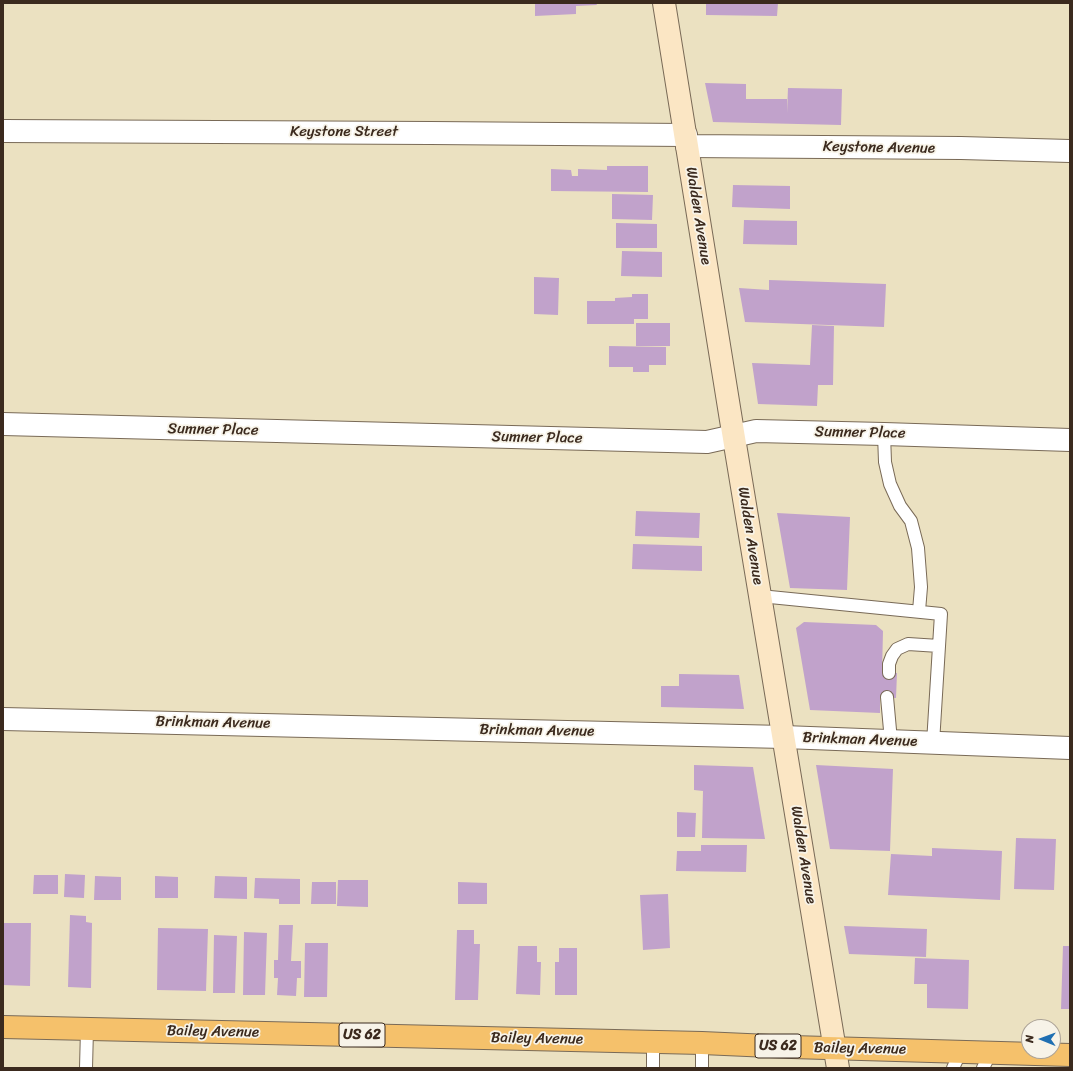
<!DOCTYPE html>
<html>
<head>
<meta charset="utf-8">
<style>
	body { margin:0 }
	#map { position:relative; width:1073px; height:1071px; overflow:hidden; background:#ebe1c1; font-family:Sriracha,sans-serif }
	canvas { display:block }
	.frame { position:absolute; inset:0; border:4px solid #3b2a1e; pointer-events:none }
	.north { position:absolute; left:1021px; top:1019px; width:40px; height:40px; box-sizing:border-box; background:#f7f3e8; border:1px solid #aca397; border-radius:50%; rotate:271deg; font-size:11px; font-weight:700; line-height:16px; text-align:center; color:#3b2a1e }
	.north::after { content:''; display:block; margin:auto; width:14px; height:18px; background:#1f6fb2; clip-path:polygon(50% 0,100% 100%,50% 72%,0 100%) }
</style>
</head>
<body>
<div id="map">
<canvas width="1073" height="1071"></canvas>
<div class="frame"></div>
<div class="north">N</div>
</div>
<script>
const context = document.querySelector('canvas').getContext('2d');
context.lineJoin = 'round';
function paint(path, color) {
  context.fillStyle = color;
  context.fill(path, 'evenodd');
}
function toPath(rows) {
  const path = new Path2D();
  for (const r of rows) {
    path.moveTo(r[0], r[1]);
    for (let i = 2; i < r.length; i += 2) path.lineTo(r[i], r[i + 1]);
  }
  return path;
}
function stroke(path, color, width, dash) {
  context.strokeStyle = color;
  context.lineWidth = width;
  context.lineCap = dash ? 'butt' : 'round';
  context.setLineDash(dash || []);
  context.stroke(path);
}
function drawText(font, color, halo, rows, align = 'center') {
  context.font = font + ' Sriracha,sans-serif';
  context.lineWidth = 3.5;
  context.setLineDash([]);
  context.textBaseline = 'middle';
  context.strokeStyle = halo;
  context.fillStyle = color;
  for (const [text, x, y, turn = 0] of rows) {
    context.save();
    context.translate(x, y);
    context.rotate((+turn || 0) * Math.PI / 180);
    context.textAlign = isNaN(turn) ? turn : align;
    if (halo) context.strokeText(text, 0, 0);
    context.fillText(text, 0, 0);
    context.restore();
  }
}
const building = toPath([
	[535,3,596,3,597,5,576,6,576,14,535,16],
	[706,3,778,3,777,16,706,15],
	[705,83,746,84,746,99,787,99,787,113,788,88,842,89,841,125,713,122],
	[607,166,648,166,648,192,551,191,551,169,571,170,572,176,578,176,578,169,607,170],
	[733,185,790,186,790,209,732,207],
	[612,194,653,195,652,220,612,219],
	[744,220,797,221,797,245,743,244],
	[616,223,657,224,657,248,616,248],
	[622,251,662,252,662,277,621,276],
	[534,277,559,278,558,315,534,314],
	[769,280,886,284,884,327,745,322,739,288,769,290],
	[632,294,648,294,648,319,634,319,634,324,587,324,587,301,615,301,615,298,632,297],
	[636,323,670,323,670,346,636,346],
	[812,325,834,326,833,385,818,385,817,406,758,404,752,363,810,365],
	[609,346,666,347,666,365,649,365,649,372,633,372,633,367,609,367],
	[636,511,700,513,699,538,635,536],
	[777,513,850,517,847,590,790,588],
	[633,544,702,546,702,571,632,569],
	[804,622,876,625,883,631,882,673,897,673,896,698,880,697,880,713,810,710,796,628],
	[679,674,739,675,744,709,661,707,661,686,679,686],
	[694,765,753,767,765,839,702,838,703,791,694,790],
	[816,765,893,769,890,851,830,849],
	[677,812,696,813,695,837,677,837],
	[1016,838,1056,839,1054,890,1014,889],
	[701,845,747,845,746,872,676,871,677,851,701,851],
	[932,848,1002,851,1000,900,888,895,891,854,932,856],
	[65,874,85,875,84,898,64,897],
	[34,875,58,875,58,894,33,894],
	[95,876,121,877,121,900,94,900],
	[155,876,178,877,178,898,155,898],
	[215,876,247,877,247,899,214,898],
	[255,878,300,879,300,904,279,904,279,899,254,898],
	[338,880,368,880,368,907,337,906],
	[312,882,336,882,336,904,311,904],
	[458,882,487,883,487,904,458,904],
	[668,894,670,948,643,950,640,895],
	[70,915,86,916,86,922,92,923,91,988,68,987],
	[3,923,31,923,30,986,3,985],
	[279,925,293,925,291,961,301,961,301,978,297,978,296,996,277,995,278,978,274,978,274,960,278,960],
	[844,926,927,929,926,957,849,954],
	[158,928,208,929,206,991,157,990],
	[457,930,474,930,474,944,480,944,478,1000,455,1000],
	[244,932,267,933,265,995,243,995],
	[214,935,237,936,235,993,213,993],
	[305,943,328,943,327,997,304,997],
	[518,946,537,946,537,962,541,962,540,995,516,994],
	[1063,946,1070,946,1070,1009,1061,1009],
	[559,948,577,948,577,995,555,995,555,962,559,962],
	[915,958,969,960,968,1009,927,1008,927,984,914,984]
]);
const service = toPath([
	[884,434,885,462,890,484,900,506,911,521,918,548,921,587,919,611],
	[760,596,941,614,933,743],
	[889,673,889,664,892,656,897,649,908,644,939,646],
	[887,697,891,741],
	[86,1068,87,1029],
	[653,1068,653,1042],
	[702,1068,702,1043],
	[953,1068,961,1051],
	[983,1068,991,1052]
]);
const minor = toPath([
	[3,131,431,133,686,135],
	[687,146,961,148,1070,151],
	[3,424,707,442,756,431,884,434,1070,440],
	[3,719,784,737,1070,748]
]);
const secondary = toPath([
	[664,3,731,420,838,1068]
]);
const primary = toPath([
	[3,1027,702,1043,792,1047,1070,1055]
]);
const shields = [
	[362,1035,46],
	[778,1046,46]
];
const shieldNames = [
	["US 62",362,1035],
	["US 62",778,1046]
];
const streetNames = [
	["Keystone Street",344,132],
	["Keystone Avenue",879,148,1],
	["Walden Avenue",698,216,81],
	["Sumner Place",213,430,1],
	["Sumner Place",860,433,1],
	["Sumner Place",537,438,1],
	["Walden Avenue",750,536,81],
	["Brinkman Avenue",213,723,1],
	["Brinkman Avenue",537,731,1],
	["Brinkman Avenue",860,740,2],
	["Walden Avenue",803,855,81],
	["Bailey Avenue",213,1032,1],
	["Bailey Avenue",537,1039,1],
	["Bailey Avenue",860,1049,1]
];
paint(building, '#c1a2cb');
stroke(service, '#796a57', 14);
stroke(minor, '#796a57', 24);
stroke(secondary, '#796a57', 24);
stroke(primary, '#796a57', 24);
stroke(service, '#fff', 12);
stroke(minor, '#fff', 22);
stroke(secondary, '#fbe6c4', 22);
stroke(primary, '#f5c16b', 22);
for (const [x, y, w] of shields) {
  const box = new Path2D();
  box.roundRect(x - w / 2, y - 12, w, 24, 3);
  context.fillStyle = '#f7f3e8';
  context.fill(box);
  stroke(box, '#3b2a1e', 1);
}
drawText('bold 14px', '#3b2a1e', null, shieldNames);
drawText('15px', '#3b2a1e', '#f7f3e8', streetNames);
</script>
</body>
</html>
